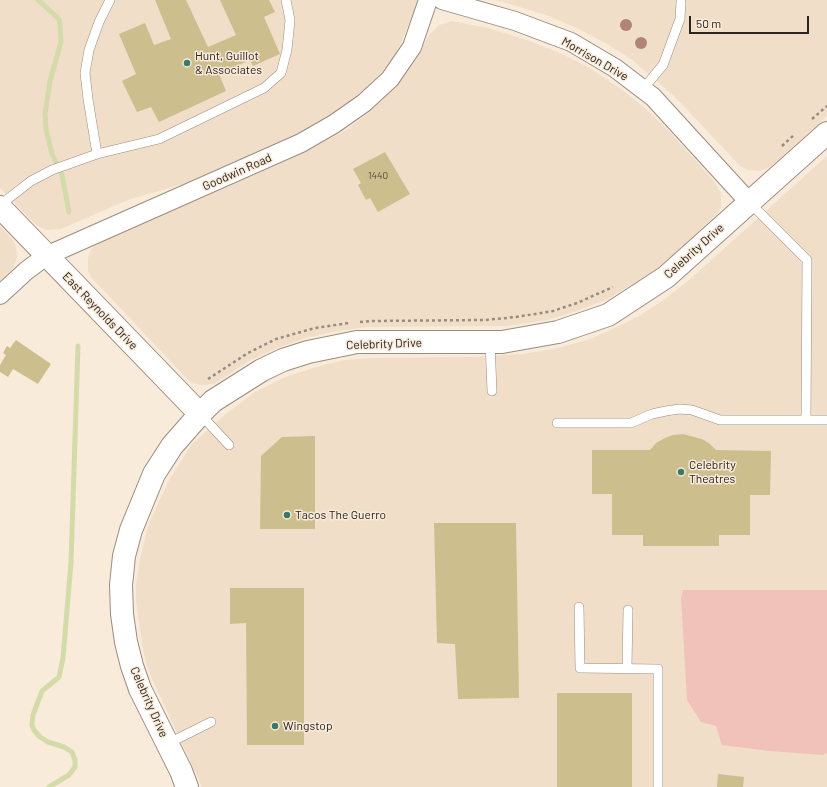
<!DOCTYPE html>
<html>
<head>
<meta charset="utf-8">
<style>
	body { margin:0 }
	#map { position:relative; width:827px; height:787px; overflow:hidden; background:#f9ebda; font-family:Barlow,sans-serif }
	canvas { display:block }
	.scale { position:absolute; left:689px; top:16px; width:120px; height:18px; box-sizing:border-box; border:2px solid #29241e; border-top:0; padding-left:5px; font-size:12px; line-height:14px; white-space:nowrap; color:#29241e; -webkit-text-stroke:3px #f9ebda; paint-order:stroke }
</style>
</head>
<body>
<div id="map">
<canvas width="827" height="787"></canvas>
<div class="scale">50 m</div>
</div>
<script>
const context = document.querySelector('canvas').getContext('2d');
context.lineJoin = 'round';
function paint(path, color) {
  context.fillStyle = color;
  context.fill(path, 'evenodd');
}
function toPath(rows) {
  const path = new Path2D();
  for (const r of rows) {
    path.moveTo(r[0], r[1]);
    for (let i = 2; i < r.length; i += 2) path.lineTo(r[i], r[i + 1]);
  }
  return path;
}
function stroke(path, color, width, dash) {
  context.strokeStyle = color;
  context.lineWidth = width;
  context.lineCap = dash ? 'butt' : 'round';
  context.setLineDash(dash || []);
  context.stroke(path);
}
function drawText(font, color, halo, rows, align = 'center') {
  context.font = font + ' Barlow,sans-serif';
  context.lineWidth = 3;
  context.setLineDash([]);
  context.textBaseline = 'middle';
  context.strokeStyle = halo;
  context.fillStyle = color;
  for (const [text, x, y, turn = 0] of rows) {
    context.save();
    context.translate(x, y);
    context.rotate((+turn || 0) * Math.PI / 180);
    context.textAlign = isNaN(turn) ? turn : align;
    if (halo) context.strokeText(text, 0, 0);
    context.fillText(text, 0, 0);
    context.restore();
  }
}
const built = toPath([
	[0,0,417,0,414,11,402,41,394,57,376,79,352,102,323,123,206,177,128,200,61,229,47,230,37,226,0,188],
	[496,0,827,0,827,116,770,167,760,171,748,170,740,166,675,97,631,59,605,43,579,29,546,15],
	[452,21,488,28,527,40,560,53,588,67,621,89,645,108,669,131,714,181,721,193,721,207,718,213,671,257,651,273,608,299,571,313,547,320,507,326,368,327,338,331,309,337,277,348,249,361,214,384,202,385,191,383,91,277,88,271,88,258,92,248,98,243,268,169,308,150,346,130,367,114,396,86,416,60,429,35,439,25],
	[827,156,827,787,202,787,148,670,143,650,136,601,136,586,140,558,149,523,169,480,192,444,227,413,255,392,285,377,316,367,345,360,372,358,470,357,523,354,558,348,590,339,619,326,639,316,662,301,688,281],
	[0,226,12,239,16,247,17,257,15,263,11,272,0,282]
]);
const green = toPath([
	[683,590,827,590,827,753,823,755,769,751,722,745,716,726,701,722,687,700,681,598]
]);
const stream = toPath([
	[38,0,59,19,60,25,61,42,50,81,45,114,46,129,52,154,62,175,69,212],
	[49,787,69,775,75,767,75,760,72,752,64,747,48,742,40,737,34,730,32,725,33,715,42,691,59,677,63,658,71,562,78,346]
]);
const building = toPath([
	[155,0,186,0,208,47,236,35,220,0,269,0,275,12,264,17,280,54,253,66,250,60,219,74,226,91,159,122,151,107,137,112,122,81,136,74,119,34,145,23,154,45,171,39],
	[385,152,410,194,378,212,370,198,366,200,358,185,361,183,353,169],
	[16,340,51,364,38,384,13,369,8,377,0,372,0,365,6,355,3,353,7,346,10,348],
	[683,434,702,439,710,444,716,450,771,451,770,495,750,495,750,535,719,535,719,546,643,546,643,535,612,535,612,494,592,494,592,450,650,450,656,443,665,438,673,435],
	[315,436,315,529,260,529,261,456,282,437],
	[434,523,516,523,519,698,458,699,455,644,437,643],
	[230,588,304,588,304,745,247,745,246,623,230,624],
	[557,693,632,693,632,787,557,787],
	[718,774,744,777,743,787,717,787]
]);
const path = toPath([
	[812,119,827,106],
	[782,146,795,134],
	[360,322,371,321,485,320,516,317,553,311,577,303,613,287],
	[208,379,248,353,276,339,315,328,349,323]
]);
const service = toPath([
	[643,89,663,65,680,19,681,2],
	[97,154,88,99,85,73,89,50,99,22,110,0],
	[749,202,807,260,806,420],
	[0,205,31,181,52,170,97,154,159,139,264,88,281,73,287,50,290,20,286,0],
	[490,342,492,391],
	[200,414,229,445],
	[557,423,631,423,652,414,666,411,679,409,692,410,720,420,827,420],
	[579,607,580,668,658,669,658,787],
	[627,668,628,610],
	[167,744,211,722]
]);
const minor = toPath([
	[442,0,515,21,571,42,615,68,653,97,749,202],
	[0,295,26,271,46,256,301,143,334,124,364,103,390,79,412,47,428,0]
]);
const tertiary = toPath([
	[0,207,200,414],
	[187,787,181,771,140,689,132,666,126,642,122,614,121,585,124,556,131,530,154,474,172,446,200,414,213,401,262,370,283,360,308,352,357,342,502,342,558,332,608,315,666,277,827,133]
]);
const trees = [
	[626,25],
	[641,43]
];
const markers = [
	[187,63,4,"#367a6d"],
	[681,472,4,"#367a6d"],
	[287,515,4,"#367a6d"],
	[275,726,4,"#367a6d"]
];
const numberNames = [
	["1440",378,176]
];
const poiNames = [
	["Hunt, Guillot",195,56],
	["& Associates",195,70],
	["Celebrity",689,465],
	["Theatres",689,479],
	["Tacos The Guerro",295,515],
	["Wingstop",283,726]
];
const streetNames = [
	["Morrison Drive",595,59,30],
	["Goodwin Road",237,172,-24],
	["Celebrity Drive",694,251,-42],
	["East Reynolds Drive",100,311,46],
	["Celebrity Drive",384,344,-2],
	["Celebrity Drive",149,702,66]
];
paint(built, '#f1dec9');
paint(green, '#f0c2ba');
stroke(stream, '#d3dba8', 5);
paint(building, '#cdbe8d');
stroke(service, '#9a8d7e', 10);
stroke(minor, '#9a8d7e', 20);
stroke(tertiary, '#9a8d7e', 24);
stroke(path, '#968c80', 2.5, [3, 3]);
stroke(service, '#fff', 9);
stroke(minor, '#fff', 18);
stroke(tertiary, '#fff', 22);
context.fillStyle = '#b08578';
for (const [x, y] of trees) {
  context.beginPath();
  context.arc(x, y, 6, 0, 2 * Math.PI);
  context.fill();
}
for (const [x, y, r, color] of markers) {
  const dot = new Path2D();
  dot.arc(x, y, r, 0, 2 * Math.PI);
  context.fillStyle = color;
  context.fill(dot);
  stroke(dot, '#f9ebda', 1.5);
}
drawText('10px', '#524a3a', null, numberNames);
drawText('12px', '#29241e', '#f9ebda', poiNames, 'left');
drawText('12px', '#29241e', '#f9ebda', streetNames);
</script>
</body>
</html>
